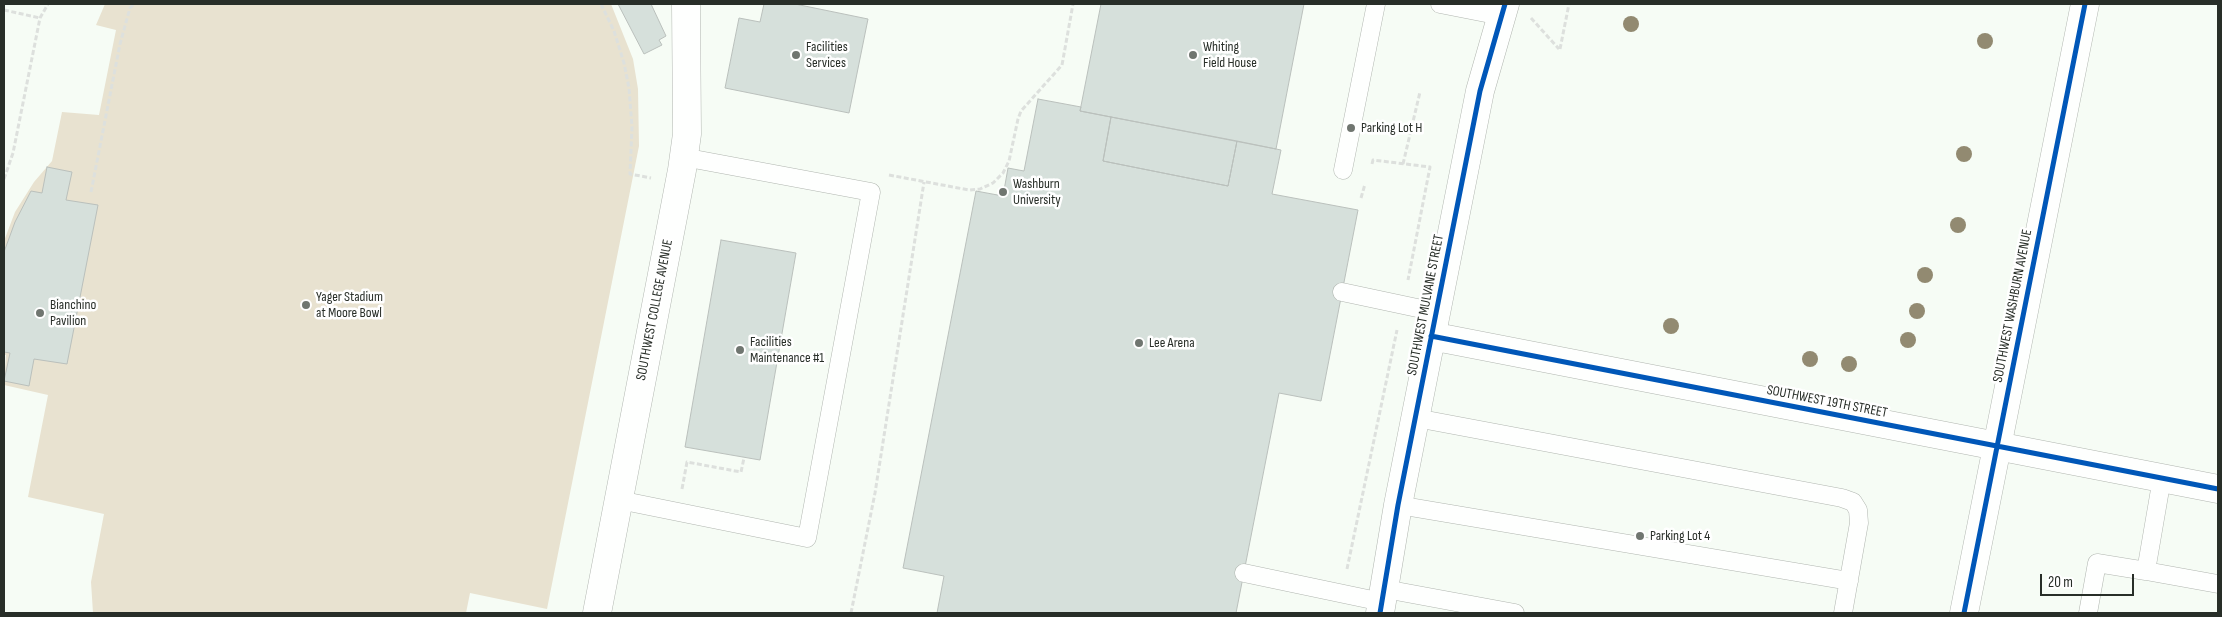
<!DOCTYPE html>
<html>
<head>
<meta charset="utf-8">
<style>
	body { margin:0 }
	#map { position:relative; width:2222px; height:617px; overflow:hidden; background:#f6fcf5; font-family:"Sofia Sans Condensed",sans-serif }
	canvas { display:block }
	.frame { position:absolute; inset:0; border:5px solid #282e28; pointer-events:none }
	.scale { position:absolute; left:2040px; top:574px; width:94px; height:22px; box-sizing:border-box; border:2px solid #282e28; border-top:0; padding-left:6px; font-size:15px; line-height:18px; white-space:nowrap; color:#282e28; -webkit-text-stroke:4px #fff; paint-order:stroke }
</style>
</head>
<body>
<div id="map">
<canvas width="2222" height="617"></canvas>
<div class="frame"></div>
<div class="scale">20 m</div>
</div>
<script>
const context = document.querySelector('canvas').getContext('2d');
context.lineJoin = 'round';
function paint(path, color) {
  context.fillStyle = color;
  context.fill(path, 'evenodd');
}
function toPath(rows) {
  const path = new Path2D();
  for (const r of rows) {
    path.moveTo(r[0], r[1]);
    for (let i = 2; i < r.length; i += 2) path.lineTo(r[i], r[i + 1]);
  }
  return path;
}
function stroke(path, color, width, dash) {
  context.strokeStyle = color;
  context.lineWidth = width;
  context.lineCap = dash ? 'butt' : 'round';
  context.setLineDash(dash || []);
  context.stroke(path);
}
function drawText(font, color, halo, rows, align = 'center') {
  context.font = font + ' "Sofia Sans Condensed",sans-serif';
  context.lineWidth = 5;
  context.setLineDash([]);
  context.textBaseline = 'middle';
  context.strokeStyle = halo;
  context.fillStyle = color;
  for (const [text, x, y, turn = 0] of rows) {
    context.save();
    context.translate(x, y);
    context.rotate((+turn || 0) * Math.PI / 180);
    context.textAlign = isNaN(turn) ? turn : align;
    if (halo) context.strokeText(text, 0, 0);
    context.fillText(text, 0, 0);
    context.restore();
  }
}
const green = toPath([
	[105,4,611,4,633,59,638,89,639,146,547,609,470,593,466,613,93,613,91,582,104,514,28,497,48,395,4,385,6,355,4,355,4,241,15,212,34,182,52,161,62,112,99,115,116,30,96,25]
]);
const building = toPath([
	[618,4,651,4,666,36,659,40,662,45,644,54,618,4],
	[764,4,795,4,868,19,849,113,725,88,739,18,760,22,764,4],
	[1101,4,1304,4,1276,149,1080,111,1101,4],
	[1038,99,1081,107,1080,111,1111,117,1103,161,1228,186,1237,141,1281,150,1272,194,1358,210,1321,401,1279,393,1236,613,937,613,944,576,903,568,976,191,1003,196,1008,168,1024,171,1038,99],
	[1111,117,1237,141,1228,186,1103,161,1111,117],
	[47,167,72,172,66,200,98,205,67,364,34,359,29,386,4,381,10,353,4,352,4,252,15,222,31,191,42,193,47,167],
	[721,240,796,253,760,460,685,447,721,240]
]);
const path = toPath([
	[601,4,614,31,624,63,629,88,632,127,630,174,651,178],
	[4,10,40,18],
	[1531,18,1559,49],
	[1560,49,1569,4],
	[1372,164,1373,160,1430,167,1408,280],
	[1403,164,1420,92],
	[889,175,969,190,980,189,993,183,1003,173,1009,161,1018,119,1021,111,1062,65,1073,4],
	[4,179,13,153,40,18,48,4],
	[91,192,120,44,130,8,134,4],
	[1361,198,1365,184],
	[682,489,687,462,741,472,744,458],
	[1347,569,1397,330],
	[851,613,875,493,924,182]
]);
const lane = toPath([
	[1440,4,1501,16],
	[1343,170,1376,4],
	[1342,292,1436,312],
	[1416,418,1842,498,1853,502,1858,510,1859,523,1843,613],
	[2162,478,2146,571,2218,584],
	[619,500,807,538,871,192,683,157],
	[1398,505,1849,581],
	[1244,573,1382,602],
	[1385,589,1515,613],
	[2088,613,2097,563,2146,571]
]);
const street = toPath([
	[1431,336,2218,489],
	[597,613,682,170,687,134,686,4],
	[1380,613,1398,505,1480,91,1505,4]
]);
const secondary = toPath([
	[1964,613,2085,4]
]);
const cycleway = toPath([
	[1431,336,2218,489],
	[1380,613,1398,505,1480,91,1505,4],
	[1964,613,2085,4]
]);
const trees = [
	[1631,24],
	[1985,41],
	[1964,154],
	[1958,225],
	[1925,275],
	[1917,311],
	[1671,326],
	[1908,340],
	[1810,359],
	[1849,364]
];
const markers = [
	[796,55,5,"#707670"],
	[1193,55,5,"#707670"],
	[1351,128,5,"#707670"],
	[1003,192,5,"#707670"],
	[306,305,5,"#707670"],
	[40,313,5,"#707670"],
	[1139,343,5,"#707670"],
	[740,350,5,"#707670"],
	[1640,536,5,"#707670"]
];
const poiNames = [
	["Facilities",806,47],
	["Services",806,63],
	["Whiting",1203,47],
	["Field House",1203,63],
	["Parking Lot H",1361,128],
	["Washburn",1013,184],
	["University",1013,200],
	["Yager Stadium",316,297],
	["at Moore Bowl",316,313],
	["Bianchino",50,305],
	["Pavilion",50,321],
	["Facilities",750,342],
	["Maintenance #1",750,358],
	["Lee Arena",1149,343],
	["Parking Lot 4",1650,536]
];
const streetNames = [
	["SOUTHWEST MULVANE STREET",1426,305,-79],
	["SOUTHWEST WASHBURN AVENUE",2013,306,-79],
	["SOUTHWEST COLLEGE AVENUE",655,310,-79],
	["SOUTHWEST 19TH STREET",1827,402,11]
];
paint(green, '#e8e2d0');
paint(building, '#d6e0db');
stroke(building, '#bac0bc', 1);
stroke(lane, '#b1b6b0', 19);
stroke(street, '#b1b6b0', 29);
stroke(secondary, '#b1b6b0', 29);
stroke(path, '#dde0dd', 3, [5, 2.5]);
stroke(lane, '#fefffe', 18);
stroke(street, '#fefffe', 28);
stroke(secondary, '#fefffe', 28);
stroke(cycleway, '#0057b8', 5);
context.fillStyle = '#928a71';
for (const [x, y] of trees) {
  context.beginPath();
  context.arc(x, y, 8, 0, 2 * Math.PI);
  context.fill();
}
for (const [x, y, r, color] of markers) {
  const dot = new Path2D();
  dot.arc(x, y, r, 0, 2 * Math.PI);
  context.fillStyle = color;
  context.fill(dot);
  stroke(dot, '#fff', 2);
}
drawText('14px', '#282e28', '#fff', poiNames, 'left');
drawText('14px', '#282e28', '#fff', streetNames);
</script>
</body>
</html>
